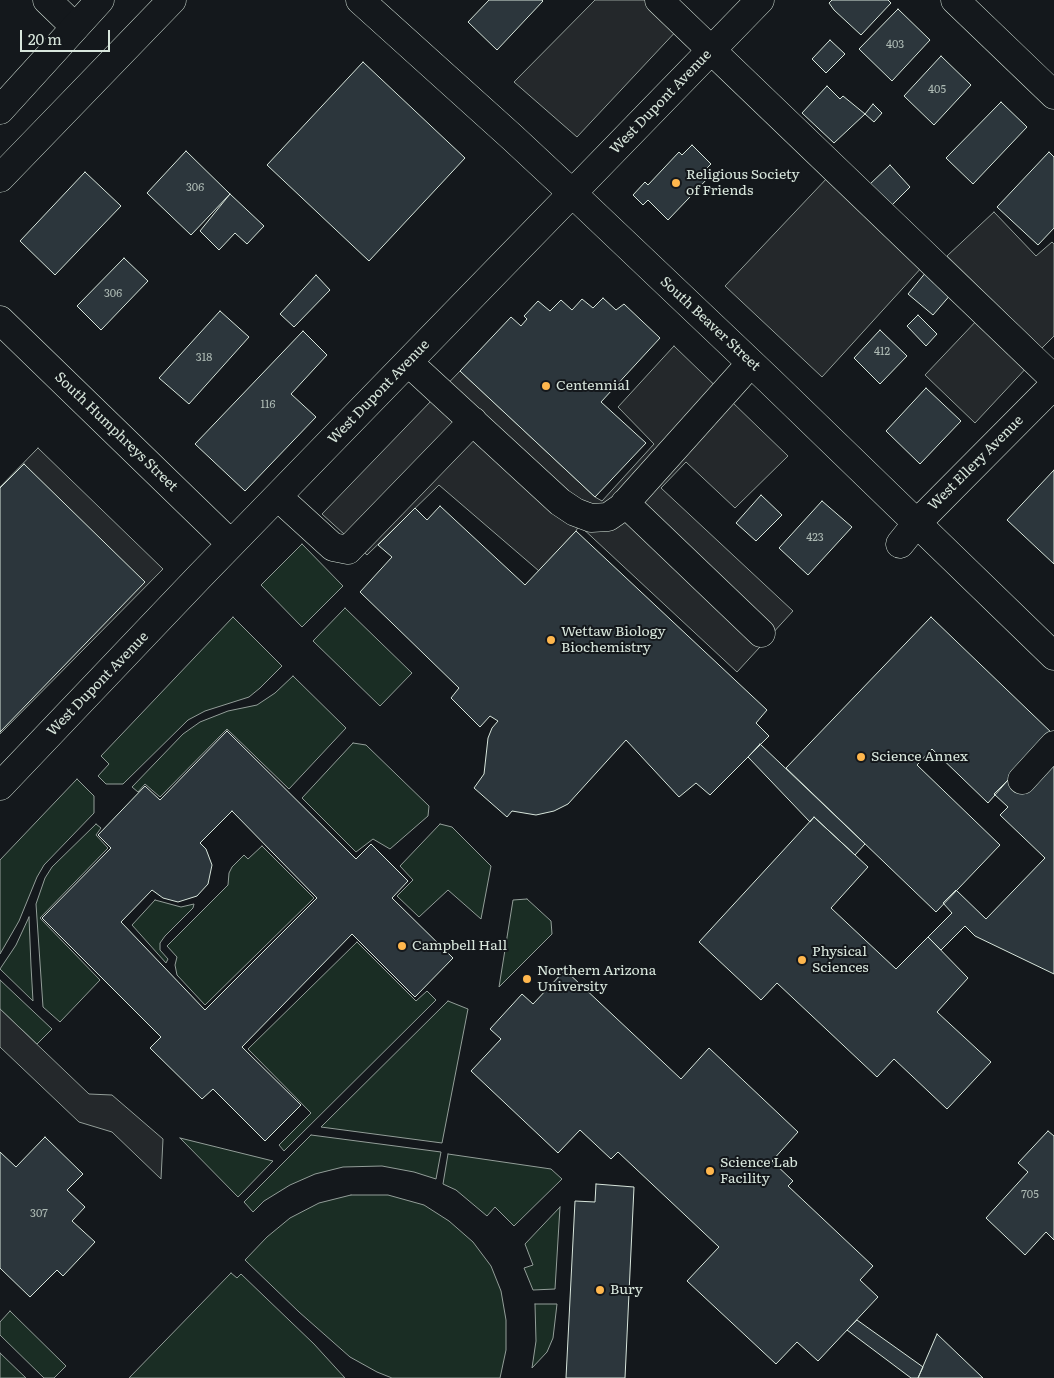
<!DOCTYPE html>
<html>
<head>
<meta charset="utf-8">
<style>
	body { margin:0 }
	#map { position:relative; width:1054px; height:1378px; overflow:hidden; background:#14181c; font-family:Literata,serif }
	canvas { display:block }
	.scale { position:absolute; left:20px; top:30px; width:90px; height:22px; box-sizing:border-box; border:2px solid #d8e6dc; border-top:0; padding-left:6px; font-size:15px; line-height:18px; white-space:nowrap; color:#d8e6dc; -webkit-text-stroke:4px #14181c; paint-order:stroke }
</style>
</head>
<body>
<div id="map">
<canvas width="1054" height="1378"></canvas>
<div class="scale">20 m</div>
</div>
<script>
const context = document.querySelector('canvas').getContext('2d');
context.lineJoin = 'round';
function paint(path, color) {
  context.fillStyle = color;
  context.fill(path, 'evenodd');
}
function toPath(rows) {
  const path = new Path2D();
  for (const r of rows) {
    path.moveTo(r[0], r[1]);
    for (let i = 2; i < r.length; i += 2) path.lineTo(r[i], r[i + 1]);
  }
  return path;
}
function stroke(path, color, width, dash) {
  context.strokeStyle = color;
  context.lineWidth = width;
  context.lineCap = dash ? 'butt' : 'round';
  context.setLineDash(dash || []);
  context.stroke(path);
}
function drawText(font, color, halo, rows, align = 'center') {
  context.font = font + ' Literata,serif';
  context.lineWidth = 4;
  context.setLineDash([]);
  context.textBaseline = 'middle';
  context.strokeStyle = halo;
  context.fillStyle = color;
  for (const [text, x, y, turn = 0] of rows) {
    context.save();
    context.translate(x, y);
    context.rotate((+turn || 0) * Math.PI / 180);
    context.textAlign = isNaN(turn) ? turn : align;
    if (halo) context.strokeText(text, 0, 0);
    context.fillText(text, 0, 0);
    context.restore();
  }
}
const green = toPath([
	[302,544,343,586,302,627,261,585,302,544],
	[345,608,412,673,380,706,313,641,345,608],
	[233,617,282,666,260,688,249,697,205,711,188,720,123,784,106,784,98,776,109,764,101,756,233,617],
	[293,676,346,728,289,789,227,729,160,797,145,784,138,792,132,787,183,734,200,722,228,711,257,705,275,693,293,676],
	[353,743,366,745,429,806,428,816,390,849,373,839,356,852,302,798,353,743],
	[77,779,94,796,94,813,44,865,37,877,19,921,0,954,0,860,77,779],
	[96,824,101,828,96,835,108,848,40,918,100,980,60,1022,43,1007,36,904,45,878,52,867,96,824],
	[440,824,452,827,491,866,481,919,448,890,419,917,397,896,413,880,400,866,440,824],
	[262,846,314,898,205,1005,177,975,175,965,177,957,167,946,228,885,229,873,232,867,244,855,248,859,262,846],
	[527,899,551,921,552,934,499,987,513,900,527,899],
	[155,900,181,907,194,904,193,908,165,936,160,943,160,950,168,959,166,963,132,925,155,900],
	[29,917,31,966,33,1001,0,969,16,945,29,917],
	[357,942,416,1001,427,991,436,1000,284,1151,279,1145,311,1113,248,1049,357,942],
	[0,980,52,1029,37,1044,0,1009,0,980],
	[448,1001,468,1009,442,1143,321,1127,448,1001],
	[311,1135,441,1152,436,1179,414,1172,382,1166,343,1167,315,1174,290,1185,264,1201,253,1212,244,1202,311,1135],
	[180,1138,273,1161,238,1197,180,1138],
	[448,1154,551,1169,562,1179,514,1226,495,1207,487,1216,456,1190,443,1184,448,1154],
	[351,1195,388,1195,424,1205,449,1221,473,1242,491,1266,501,1291,506,1320,506,1350,500,1378,392,1378,377,1372,350,1357,299,1312,245,1260,267,1237,290,1218,319,1203,351,1195],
	[560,1207,555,1289,533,1290,524,1268,533,1265,525,1244,560,1207],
	[231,1273,237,1278,241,1274,314,1344,345,1378,129,1378,231,1273],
	[535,1304,557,1304,553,1338,547,1352,532,1368,536,1341,535,1304],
	[10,1311,66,1366,54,1378,44,1378,0,1335,0,1322,10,1311],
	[0,1353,26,1378,0,1378,0,1353]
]);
const parking = toPath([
	[595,0,653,0,680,27,577,137,514,82,595,0],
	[829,176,923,266,822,377,725,286,829,176],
	[994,212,1036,256,1052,242,1054,244,1054,336,1042,348,947,256,994,212],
	[980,317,1030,364,975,423,925,375,980,317],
	[674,346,788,456,735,508,686,462,661,488,793,611,737,672,579,525,576,531,539,571,439,485,367,555,322,514,460,371,595,497,602,501,654,444,618,407,674,346],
	[38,448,163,569,0,734,0,487,38,448],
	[0,1009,89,1094,112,1095,163,1139,161,1179,112,1132,79,1122,0,1047,0,1009]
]);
const building = toPath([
	[489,0,542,0,543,1,497,50,468,22,489,0],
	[832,0,888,0,891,3,861,35,834,10,829,3,832,0],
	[898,9,930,40,892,81,859,49,898,9],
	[830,40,845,54,826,73,812,59,830,40],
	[941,56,971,85,934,125,904,96,941,56],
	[363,62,465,158,369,261,267,165,363,62],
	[827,86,840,99,843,96,865,114,834,143,802,113,827,86],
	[1001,102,1027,127,973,184,946,158,1001,102],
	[873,104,882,113,874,122,865,114,873,104],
	[692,145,711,164,702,173,708,178,668,220,648,200,643,205,633,195,645,182,648,185,679,152,682,155,692,145],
	[186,151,230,194,191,235,147,193,186,151],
	[1049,152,1054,157,1054,228,1038,245,997,207,1049,152],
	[890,165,910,187,890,207,869,185,890,165],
	[85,172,121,206,55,275,20,241,85,172],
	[230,194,264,226,247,244,235,233,219,250,200,231,230,194],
	[124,258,148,281,101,330,77,306,124,258],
	[927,271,952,293,933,315,908,294,927,271],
	[316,275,330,290,294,327,280,314,316,275],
	[603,298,616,310,624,304,660,338,601,402,646,443,595,497,460,371,511,317,521,326,527,319,524,316,538,301,550,311,561,300,572,310,582,299,593,308,603,298],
	[220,311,249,337,189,404,159,378,220,311],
	[918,315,937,334,926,346,907,326,918,315],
	[880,330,907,356,880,384,854,358,880,330],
	[303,331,327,355,291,394,316,417,245,491,195,444,303,331],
	[926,388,961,421,920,464,886,431,926,388],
	[24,464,145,582,0,732,0,488,24,464],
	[1054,470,1054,564,1007,520,1054,470],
	[761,495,782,515,756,541,736,523,761,495],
	[822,501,852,527,808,575,779,548,822,501],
	[440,506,525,585,576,531,767,710,756,723,769,736,710,795,696,783,679,797,626,740,568,804,554,811,536,815,512,811,507,817,474,788,484,774,488,738,492,728,498,721,490,716,480,727,451,698,459,688,360,592,392,557,378,545,415,508,427,520,440,506],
	[931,617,1054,735,1008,780,988,803,932,749,917,765,1000,845,936,912,786,768,931,617],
	[227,731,356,859,371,844,408,881,392,898,453,958,415,997,352,934,242,1047,301,1105,265,1141,213,1089,202,1099,150,1048,161,1037,42,918,111,848,98,835,145,786,160,800,227,731],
	[232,811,317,898,205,1010,121,922,152,890,163,898,178,902,197,896,208,884,212,865,206,849,200,843,232,811],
	[760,744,865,844,855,855,814,817,810,822,748,757,760,744],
	[1054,759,1054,974,975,936,965,926,941,950,928,937,952,913,943,903,956,890,986,919,1045,858,1000,815,1008,807,994,794,1008,780,1021,793,1054,759],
	[814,817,868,867,831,908,896,969,928,937,968,978,937,1012,991,1062,947,1109,894,1059,877,1077,777,983,761,1000,699,942,814,817],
	[565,970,681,1079,709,1048,798,1132,772,1161,793,1181,788,1186,873,1266,860,1280,878,1297,818,1361,797,1342,776,1364,687,1281,719,1247,618,1152,611,1159,580,1130,558,1153,471,1071,501,1039,490,1029,522,994,533,1004,565,970],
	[1048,1131,1054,1136,1054,1240,1046,1232,1025,1255,986,1218,1028,1172,1018,1163,1048,1131],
	[45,1137,83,1174,67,1190,85,1207,72,1221,95,1242,63,1276,57,1270,30,1297,0,1268,0,1152,16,1167,45,1137],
	[596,1184,634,1187,625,1378,566,1378,575,1201,595,1202,596,1184],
	[857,1320,923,1367,918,1378,911,1378,847,1330,857,1320],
	[937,1334,983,1378,918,1378,937,1334]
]);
const minor = toPath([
	[47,0,75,27],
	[360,0,513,138,572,193,770,381,1054,656],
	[659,0,1054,379],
	[955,0,1054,95],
	[0,320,231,544],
	[408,362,560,502,575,512,591,518,608,517,621,508,751,363],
	[278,497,333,547,348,550,473,421],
	[625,503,761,633],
	[900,544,916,524,1054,385],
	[1022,780,1054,745],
	[0,786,200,576,760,0]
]);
const major = toPath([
	[0,110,100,0],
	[0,178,172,0]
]);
const markers = [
	[676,183,5,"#ffb74d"],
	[546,386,5,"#ffb74d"],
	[551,640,5,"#ffb74d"],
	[861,757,5,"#ffb74d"],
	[402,946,5,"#ffb74d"],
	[802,960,5,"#ffb74d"],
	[527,979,5,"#ffb74d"],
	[710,1171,5,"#ffb74d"],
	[600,1290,5,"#ffb74d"]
];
const numberNames = [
	["403",895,45],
	["405",937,90],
	["306",195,188],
	["306",113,294],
	["412",882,352],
	["318",204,358],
	["116",268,405],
	["423",815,538],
	["705",1030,1195],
	["307",39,1214]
];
const streetNames = [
	["West Dupont Avenue",661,102,-46],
	["South Beaver Street",710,324,43],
	["West Dupont Avenue",379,392,-46],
	["South Humphreys Street",116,432,44],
	["West Ellery Avenue",976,463,-45],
	["West Dupont Avenue",98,684,-46]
];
const poiNames = [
	["Religious Society",686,175],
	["of Friends",686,191],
	["Centennial",556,386],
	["Wettaw Biology",561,632],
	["Biochemistry",561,648],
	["Science Annex",871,757],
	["Campbell Hall",412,946],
	["Physical",812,952],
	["Sciences",812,968],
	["Northern Arizona",537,971],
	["University",537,987],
	["Science Lab",720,1163],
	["Facility",720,1179],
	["Bury",610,1290]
];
paint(green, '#1a2d24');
stroke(green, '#939e99', 1);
paint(parking, '#24282b');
stroke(parking, '#939e99', 1);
paint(building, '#2c363c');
stroke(building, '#d8e6dc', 1);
stroke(minor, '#d8e6dc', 29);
stroke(major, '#d8e6dc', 29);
stroke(minor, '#14181c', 28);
stroke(major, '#14181c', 28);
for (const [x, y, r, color] of markers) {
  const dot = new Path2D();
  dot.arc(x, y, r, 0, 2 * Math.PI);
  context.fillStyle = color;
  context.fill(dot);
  stroke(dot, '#14181c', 2);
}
drawText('11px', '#adbab4', null, numberNames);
drawText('14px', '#d8e6dc', '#14181c', streetNames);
drawText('14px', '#d8e6dc', '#14181c', poiNames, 'left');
</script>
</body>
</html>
